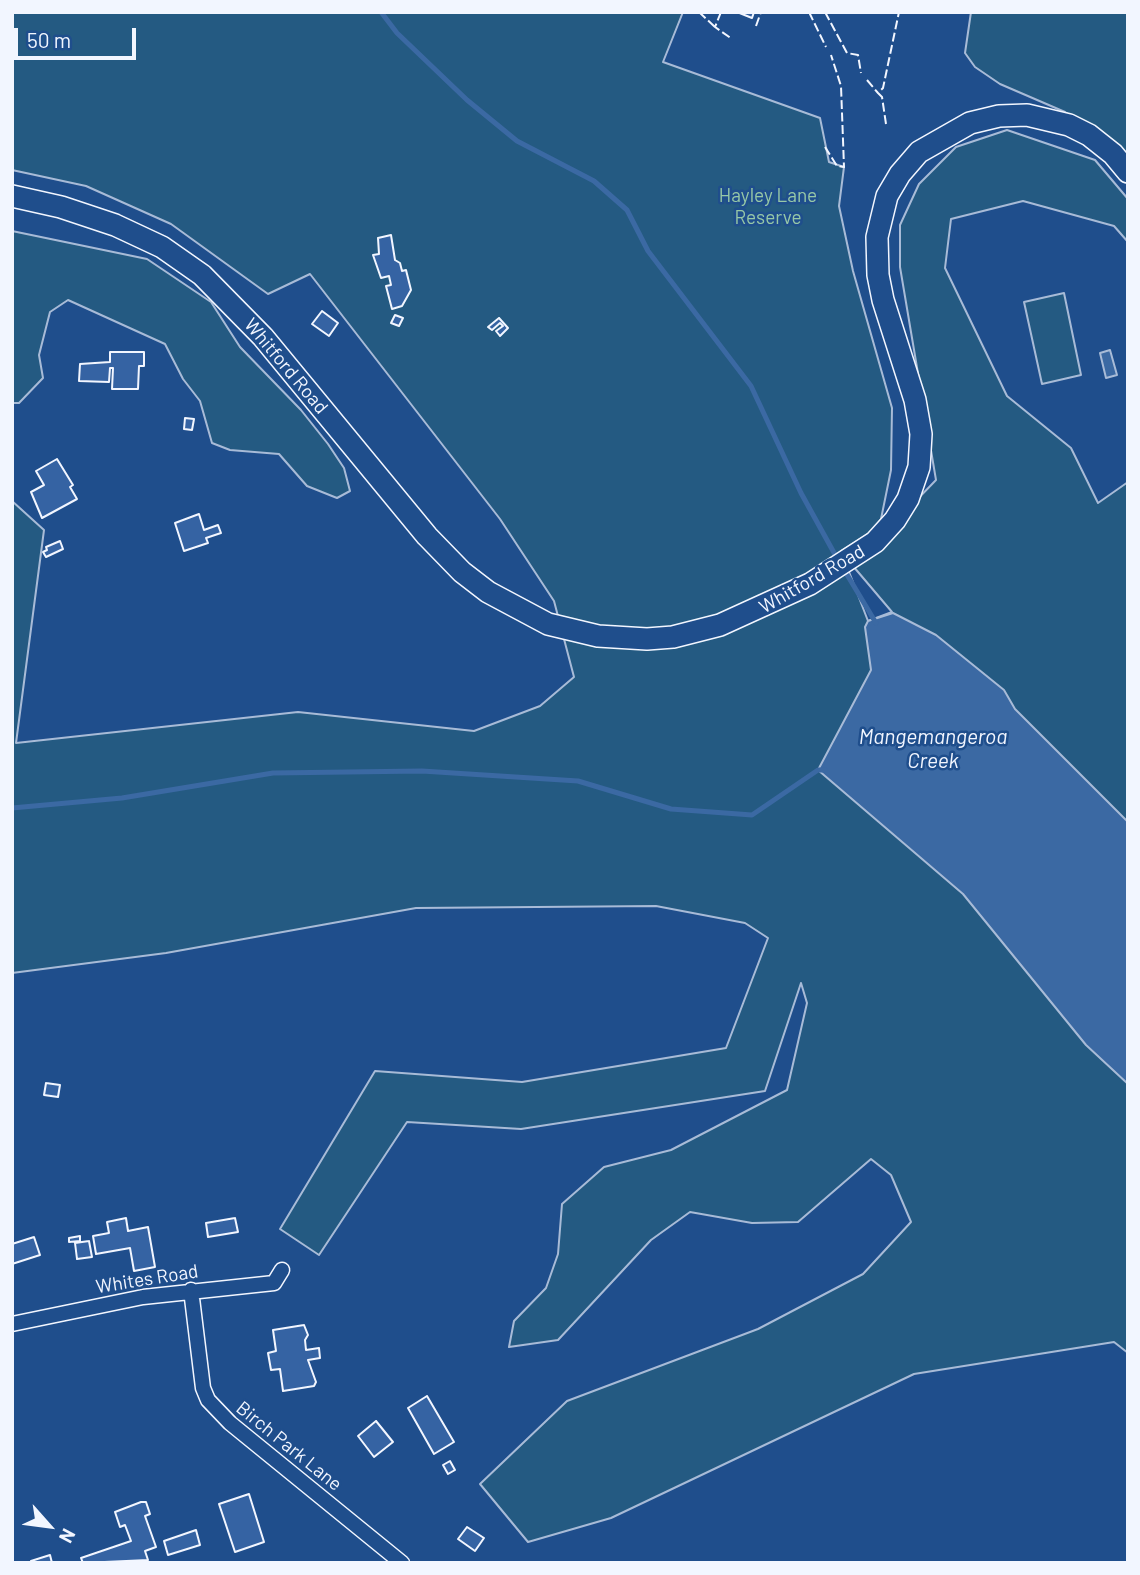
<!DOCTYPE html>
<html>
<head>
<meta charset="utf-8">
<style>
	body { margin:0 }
	#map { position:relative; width:1140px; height:1575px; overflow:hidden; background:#1f4e8c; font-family:Barlow,sans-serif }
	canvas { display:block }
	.frame { position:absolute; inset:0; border:14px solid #f2f6ff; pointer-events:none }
	.north { position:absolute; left:14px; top:1491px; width:70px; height:70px; -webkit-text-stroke:5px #1f4e8c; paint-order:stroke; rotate:118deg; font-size:19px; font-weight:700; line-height:28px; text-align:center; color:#f2f6ff }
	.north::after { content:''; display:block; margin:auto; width:24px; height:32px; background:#f2f6ff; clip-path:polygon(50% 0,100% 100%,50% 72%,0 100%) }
	.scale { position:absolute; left:14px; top:28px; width:122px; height:32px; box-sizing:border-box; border:4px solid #f2f6ff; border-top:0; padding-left:9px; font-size:21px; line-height:24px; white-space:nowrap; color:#f2f6ff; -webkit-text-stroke:5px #1f4e8c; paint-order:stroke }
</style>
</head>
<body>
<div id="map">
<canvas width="1140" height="1575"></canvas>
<div class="frame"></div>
<div class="north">N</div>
<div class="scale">50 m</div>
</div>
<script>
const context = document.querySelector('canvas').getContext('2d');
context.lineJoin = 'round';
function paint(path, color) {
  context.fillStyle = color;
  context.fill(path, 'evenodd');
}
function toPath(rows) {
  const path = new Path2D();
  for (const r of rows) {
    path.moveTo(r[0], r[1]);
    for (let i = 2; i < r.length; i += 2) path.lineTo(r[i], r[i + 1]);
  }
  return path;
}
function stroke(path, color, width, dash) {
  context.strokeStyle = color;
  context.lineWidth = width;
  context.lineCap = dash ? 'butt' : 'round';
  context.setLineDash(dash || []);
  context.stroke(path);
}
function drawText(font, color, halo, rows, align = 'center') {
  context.font = font + ' Barlow,sans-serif';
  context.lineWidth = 5;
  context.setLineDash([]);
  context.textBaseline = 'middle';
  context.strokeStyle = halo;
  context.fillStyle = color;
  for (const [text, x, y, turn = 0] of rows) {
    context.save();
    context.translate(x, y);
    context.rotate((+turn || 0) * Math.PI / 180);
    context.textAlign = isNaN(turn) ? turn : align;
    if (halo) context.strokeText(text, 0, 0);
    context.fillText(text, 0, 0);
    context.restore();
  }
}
const green = toPath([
	[12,12,683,12,663,62,820,118,829,162,844,167,839,206,853,271,892,408,891,470,881,519,871,532,841,551,868,621,892,612,853,566,936,480,900,267,900,225,919,184,956,147,1007,130,1095,160,1128,199,1128,242,1114,226,1023,201,951,219,945,268,1007,396,1071,448,1098,503,1128,482,1128,1353,1114,1342,914,1374,611,1518,528,1542,480,1484,567,1401,758,1329,863,1274,911,1222,891,1175,871,1159,798,1222,752,1223,690,1212,651,1240,558,1340,509,1347,514,1321,546,1288,558,1254,562,1204,604,1167,671,1150,787,1090,807,1003,801,983,765,1091,521,1129,407,1122,319,1255,280,1229,375,1071,522,1082,726,1048,768,938,745,923,656,906,416,908,166,953,12,973,12,501,44,530,16,743,298,712,474,731,540,706,574,677,554,601,500,519,310,274,268,294,171,224,86,186,12,170,12,12],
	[971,12,1128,12,1128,160,1104,135,1065,112,1000,84,975,67,965,53,971,12],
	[12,231,147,259,211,302,240,347,301,410,328,444,344,468,350,491,337,498,307,486,279,454,230,450,212,443,200,401,183,379,165,344,68,300,50,312,39,355,43,378,19,403,12,403,12,231],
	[1064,293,1081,375,1042,384,1024,302,1064,293]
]);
const water = toPath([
	[1110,350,1117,375,1106,378,1100,353,1110,350],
	[893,613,936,635,1004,690,1015,709,1128,822,1128,1084,1086,1045,963,894,818,770,871,670,865,627,868,621,893,613]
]);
const stream = toPath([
	[381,12,397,33,467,100,517,141,594,181,627,210,648,251,751,386,801,493,838,560],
	[843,568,876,623],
	[12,808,122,798,273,773,422,771,578,781,671,809,752,815,818,770,825,770]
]);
const building = toPath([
	[737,12,754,12,752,18,737,12],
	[391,235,395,260,400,263,402,271,406,270,411,290,402,306,392,309,386,286,391,285,389,276,381,278,373,255,379,254,378,238,391,235],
	[322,311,338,323,329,336,312,324,322,311],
	[395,315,403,318,399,326,391,323,395,315],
	[499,318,508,328,500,336,496,331,503,326,500,323,492,330,488,327,499,318],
	[110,352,144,352,144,366,139,366,138,389,112,389,113,368,110,368,109,382,79,381,80,364,110,362,110,352],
	[185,418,194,419,192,430,184,429,185,418],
	[57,459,73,485,70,487,77,499,42,518,31,492,44,485,36,471,57,459],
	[199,514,204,530,218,525,221,533,206,538,208,543,184,551,175,523,199,514],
	[60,541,63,549,46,557,43,552,47,550,46,547,60,541],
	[46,1083,60,1085,58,1097,44,1095,46,1083],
	[126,1218,128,1231,148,1227,155,1267,134,1271,130,1248,96,1254,93,1236,109,1233,107,1222,126,1218],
	[235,1218,238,1232,208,1237,206,1223,235,1218],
	[80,1236,80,1241,69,1242,69,1238,80,1236],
	[34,1237,40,1255,12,1264,12,1244,34,1237],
	[89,1241,92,1257,77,1259,75,1243,89,1241],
	[304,1325,308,1335,305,1340,306,1350,319,1348,320,1358,308,1360,316,1382,314,1386,283,1391,280,1369,271,1370,268,1353,276,1351,273,1330,304,1325],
	[427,1396,454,1442,434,1454,408,1408,427,1396],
	[376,1421,393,1442,374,1457,358,1436,376,1421],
	[450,1461,455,1470,448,1474,443,1465,450,1461],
	[249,1494,264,1542,235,1552,219,1504,249,1494],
	[141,1502,146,1502,150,1514,145,1516,156,1547,145,1551,148,1560,83,1563,81,1558,131,1541,125,1525,120,1527,115,1512,141,1502],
	[467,1527,484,1538,475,1551,458,1539,467,1527],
	[196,1530,200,1545,168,1555,164,1541,196,1530],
	[50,1555,52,1563,31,1563,31,1561,50,1555]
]);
const minor = toPath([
	[191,1290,203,1388,208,1400,230,1423,402,1563],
	[12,1324,143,1297,274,1283,282,1270]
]);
const secondary = toPath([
	[12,196,61,207,115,225,162,247,202,275,263,337,427,536,462,572,488,592,548,624,598,636,647,639,673,637,720,625,810,584,875,542,895,520,908,499,919,467,921,434,915,400,883,300,878,275,877,237,887,196,900,174,919,152,970,123,999,116,1027,115,1069,125,1089,135,1113,154,1128,172]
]);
const fence = toPath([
	[699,12,715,27],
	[721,12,715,27,732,39],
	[809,12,826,47],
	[825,12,847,53,858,55,861,73],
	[756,26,761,12],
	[867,80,878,93],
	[886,124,882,97,878,93,883,88,899,12],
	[825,147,837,166,844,167,841,86,831,55]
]);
const parkNames = [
	["Hayley Lane",768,196],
	["Reserve",768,218]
];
const streetNames = [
	["Whitford Road",286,366,50],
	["Whitford Road",812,579,-30],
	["Whites Road",147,1279,-9],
	["Birch Park Lane",289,1446,39]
];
const waterNames = [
	["Mangemangeroa",933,737],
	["Creek",933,761]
];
paint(green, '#245a82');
stroke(green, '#a8bbd7', 2);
paint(water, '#3b69a3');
stroke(water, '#a8bbd7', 2);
stroke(stream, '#3b69a3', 5);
paint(building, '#3563a3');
stroke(building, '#f2f6ff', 2);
stroke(minor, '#f2f6ff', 17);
stroke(secondary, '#f2f6ff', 24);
stroke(minor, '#1f4e8c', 14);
stroke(secondary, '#1f4e8c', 21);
stroke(fence, '#f2f6ff', 2, [9, 3.5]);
drawText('19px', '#97c8a6', '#1f4e8c', parkNames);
drawText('19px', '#f2f6ff', '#1f4e8c', streetNames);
drawText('italic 21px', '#f2f6ff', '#1f4e8c', waterNames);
</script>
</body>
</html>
